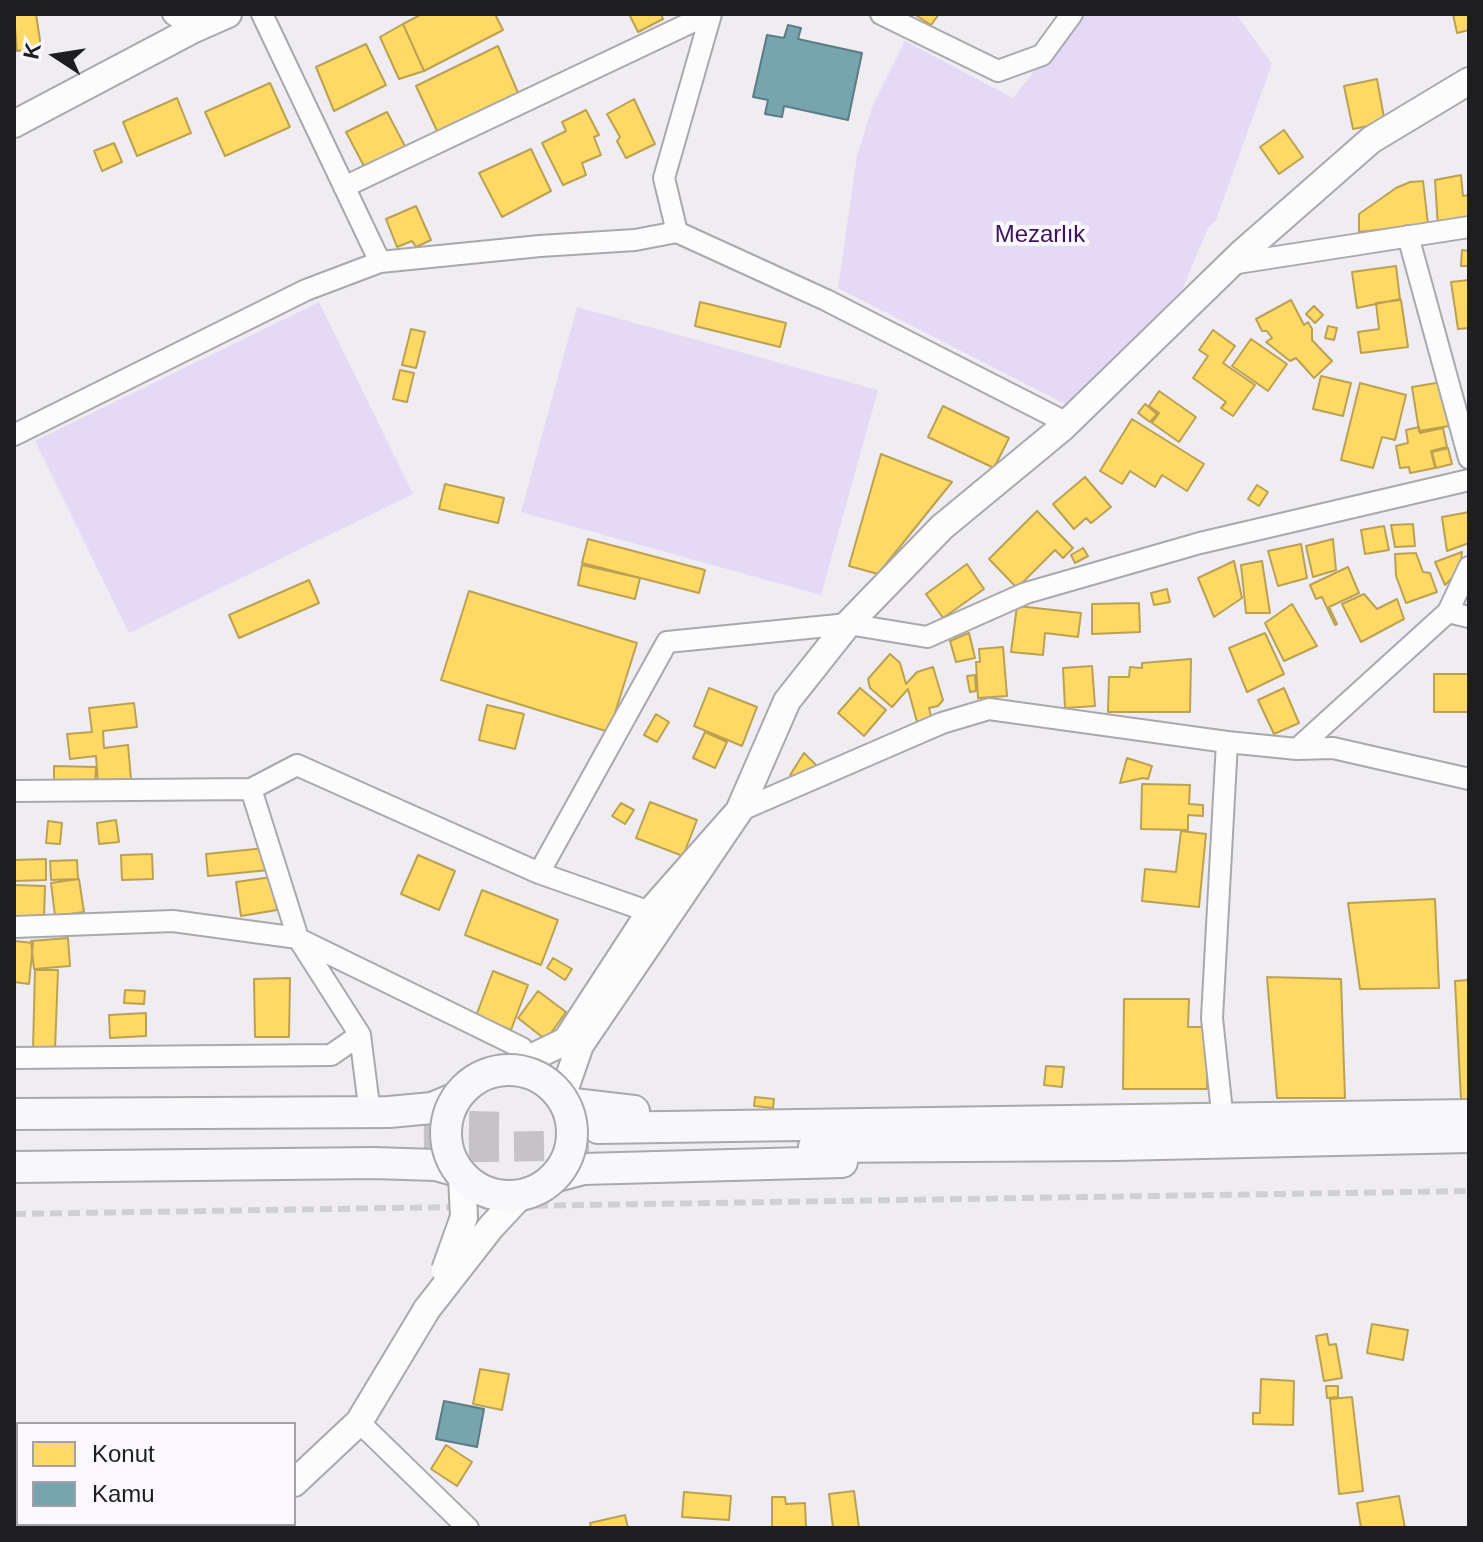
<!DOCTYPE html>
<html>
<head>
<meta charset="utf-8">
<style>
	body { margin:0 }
	#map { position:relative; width:1483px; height:1542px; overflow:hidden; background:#efedf2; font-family:Arial,sans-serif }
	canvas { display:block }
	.frame { position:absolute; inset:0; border:16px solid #1e1d20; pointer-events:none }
	.legend { position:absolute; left:16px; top:1422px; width:280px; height:104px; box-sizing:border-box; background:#fbf9ff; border:2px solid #a3a1a6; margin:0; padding:10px 14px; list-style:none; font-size:24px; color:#1e1d20 }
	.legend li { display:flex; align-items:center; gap:16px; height:40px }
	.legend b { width:40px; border:2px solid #a3a1a6 }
	.north { position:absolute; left:16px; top:16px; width:80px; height:80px; -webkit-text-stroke:6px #fbf9ff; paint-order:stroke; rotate:282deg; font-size:22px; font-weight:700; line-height:32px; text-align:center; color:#1e1d20 }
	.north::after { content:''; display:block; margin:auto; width:28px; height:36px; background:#1e1d20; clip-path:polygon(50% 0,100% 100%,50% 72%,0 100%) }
</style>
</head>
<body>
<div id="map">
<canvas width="1483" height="1542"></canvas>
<div class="frame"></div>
<ul class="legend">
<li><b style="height:22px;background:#ffd966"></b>Konut</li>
<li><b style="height:22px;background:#76a5af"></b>Kamu</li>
</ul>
<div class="north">K</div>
</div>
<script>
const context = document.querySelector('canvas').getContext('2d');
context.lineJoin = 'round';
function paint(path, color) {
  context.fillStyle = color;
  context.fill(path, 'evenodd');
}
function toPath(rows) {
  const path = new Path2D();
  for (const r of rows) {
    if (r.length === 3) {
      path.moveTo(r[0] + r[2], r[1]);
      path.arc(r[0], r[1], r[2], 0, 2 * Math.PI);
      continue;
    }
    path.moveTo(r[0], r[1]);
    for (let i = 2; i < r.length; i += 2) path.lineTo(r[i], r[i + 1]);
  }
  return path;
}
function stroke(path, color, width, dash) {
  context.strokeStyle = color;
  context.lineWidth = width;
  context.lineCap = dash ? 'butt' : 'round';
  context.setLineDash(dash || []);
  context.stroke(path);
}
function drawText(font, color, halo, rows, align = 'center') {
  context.font = font + ' Arial,sans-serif';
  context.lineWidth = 8;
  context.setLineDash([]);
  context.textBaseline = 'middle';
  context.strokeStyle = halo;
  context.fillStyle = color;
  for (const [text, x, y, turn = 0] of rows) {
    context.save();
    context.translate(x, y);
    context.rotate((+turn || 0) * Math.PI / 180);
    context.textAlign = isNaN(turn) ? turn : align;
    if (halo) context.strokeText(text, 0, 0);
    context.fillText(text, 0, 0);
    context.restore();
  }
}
const green = toPath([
	[1079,14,1236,14,1272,64,1216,220,1208,228,1182,290,1065,404,838,288,857,156,873,105,905,41,1013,98],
	[319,302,413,494,129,633,35,441],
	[577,307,878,390,821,595,521,512]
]);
const homes = toPath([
	[14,14,36,14,41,47,17,51,14,14],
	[422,14,495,14,503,30,424,71,403,24,422,14],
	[629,14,661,14,663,19,638,32,629,14],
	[914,14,939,14,931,25,914,14],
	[1453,14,1469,14,1469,30,1457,33,1453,14],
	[403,24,424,71,399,79,380,37,403,24],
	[366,44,386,85,334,111,316,67,366,44],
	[498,46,519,95,438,133,416,86,498,46],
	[1377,79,1385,123,1353,129,1344,86,1377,79],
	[270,83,290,127,225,156,205,112,270,83],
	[177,98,191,133,137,156,123,122,177,98],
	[634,99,655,144,626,158,617,141,620,137,607,114,634,99],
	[586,110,599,135,594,137,601,155,582,163,586,175,563,185,542,143,566,131,562,122,586,110],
	[387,112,408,152,366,170,346,132,387,112],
	[1284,130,1303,157,1279,174,1260,147,1284,130],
	[114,143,122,162,102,171,94,151,114,143],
	[531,149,551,191,502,217,479,173,531,149],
	[1461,175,1463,196,1469,195,1469,222,1438,227,1435,180,1461,175],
	[1423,181,1428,224,1359,232,1359,214,1396,188,1410,182,1423,181],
	[416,206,431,240,416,247,412,241,397,247,386,219,416,206],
	[1462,250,1469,251,1469,266,1461,266,1462,250],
	[1396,266,1400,299,1357,308,1352,272,1396,266],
	[1469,280,1469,328,1458,329,1451,282,1469,280],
	[1291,300,1304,325,1308,322,1312,329,1312,340,1332,361,1314,378,1296,358,1290,361,1266,342,1272,338,1267,331,1262,331,1256,319,1291,300],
	[1401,300,1408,347,1361,353,1358,332,1379,329,1376,303,1401,300],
	[700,302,786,323,780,347,695,326,700,302],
	[1314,306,1323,315,1315,323,1306,314,1314,306],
	[1328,326,1337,328,1334,340,1325,338,1328,326],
	[411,329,425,332,416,368,402,365,411,329],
	[1213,330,1235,346,1223,363,1255,385,1233,416,1221,408,1226,402,1193,378,1208,356,1199,350,1213,330],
	[1251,339,1287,364,1268,391,1232,366,1251,339],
	[400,370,414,373,407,402,393,399,400,370],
	[1321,376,1351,383,1343,416,1313,409,1321,376],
	[1442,382,1449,426,1419,431,1412,387,1442,382],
	[1360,383,1406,395,1395,440,1382,437,1373,468,1341,460,1360,383],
	[1159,391,1196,417,1179,442,1152,423,1159,413,1149,406,1159,391],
	[1145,404,1157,414,1150,422,1138,413,1145,404],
	[943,406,1009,438,994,468,928,437,943,406],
	[1132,419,1204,464,1187,491,1162,475,1155,487,1130,471,1122,484,1100,471,1132,419],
	[1419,427,1420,433,1443,428,1447,447,1431,451,1435,468,1410,473,1409,467,1400,468,1396,446,1408,443,1406,430,1419,427],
	[1448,448,1452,464,1436,468,1432,452,1448,448],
	[881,454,952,482,878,574,849,566,881,454],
	[1085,477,1111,507,1091,523,1086,518,1074,529,1053,504,1085,477],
	[445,484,504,498,498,523,439,509,445,484],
	[1257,485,1268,492,1259,506,1248,499,1257,485],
	[1037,511,1073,548,1063,558,1055,550,1017,588,989,559,1037,511],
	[1469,512,1469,543,1447,551,1442,517,1469,512],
	[1413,524,1415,546,1395,547,1391,525,1413,524],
	[1384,526,1389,550,1365,554,1361,530,1384,526],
	[588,539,705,570,699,593,582,563,588,539],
	[1333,539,1336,570,1313,577,1306,546,1333,539],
	[1301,544,1307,578,1278,586,1268,551,1301,544],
	[1083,548,1088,556,1075,563,1071,555,1083,548],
	[1462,552,1460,570,1445,585,1435,562,1462,552],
	[1416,553,1423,572,1430,573,1437,592,1406,603,1396,576,1395,554,1416,553],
	[1234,561,1242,598,1214,617,1198,578,1234,561],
	[1262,561,1270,613,1246,613,1241,565,1262,561],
	[967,564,984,589,943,618,926,594,967,564],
	[582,565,640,578,635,599,578,585,582,565],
	[1348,567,1359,593,1329,607,1337,624,1335,625,1322,597,1316,599,1310,585,1348,567],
	[309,580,319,603,239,638,229,615,309,580],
	[1167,589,1170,602,1154,605,1151,593,1167,589],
	[469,591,637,643,609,732,441,680,469,591],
	[1364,594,1377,609,1397,599,1404,619,1361,642,1342,604,1364,594],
	[1139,603,1140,632,1092,634,1092,604,1139,603],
	[1292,604,1317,646,1284,661,1265,623,1292,604],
	[1017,606,1081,613,1078,637,1045,633,1043,655,1011,652,1017,606],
	[969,633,975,658,956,662,950,641,969,633],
	[1265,633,1284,674,1247,692,1229,648,1265,633],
	[1003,647,1007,696,978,698,976,662,980,662,979,649,1003,647],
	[890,654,900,663,906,684,917,672,933,667,943,700,938,706,929,708,932,721,920,725,917,722,908,689,892,707,870,688,868,679,890,654],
	[1191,659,1190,712,1108,712,1109,677,1129,677,1130,667,1142,668,1142,663,1191,659],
	[1092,666,1095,706,1065,708,1063,668,1092,666],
	[1434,674,1469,674,1469,712,1434,712,1434,674],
	[975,675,976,691,970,692,967,676,975,675],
	[709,688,757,707,742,746,694,726,709,688],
	[860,688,886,710,864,736,838,713,860,688],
	[1284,688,1299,723,1274,734,1258,700,1284,688],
	[134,703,137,727,103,731,104,748,128,745,131,779,98,783,96,756,70,759,67,734,92,732,89,708,134,703],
	[487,705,524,714,515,749,479,740,487,705],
	[656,714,669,722,657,742,644,735,656,714],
	[705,732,727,742,715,768,693,758,705,732],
	[804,753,817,766,801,778,790,775,804,753],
	[1127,758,1152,766,1148,779,1143,778,1120,783,1127,758],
	[54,766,96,767,95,787,54,786,54,766],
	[1142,784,1190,785,1189,804,1203,805,1203,816,1188,815,1188,830,1141,829,1142,784],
	[650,802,697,820,683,856,636,838,650,802],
	[621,803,634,810,625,824,612,816,621,803],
	[116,820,119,842,99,844,97,823,116,820],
	[48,821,62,823,60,844,46,843,48,821],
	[1181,831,1206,834,1199,907,1142,901,1145,869,1176,872,1181,831],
	[266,848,269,870,208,876,206,854,266,848],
	[152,854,153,879,122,880,121,855,152,854],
	[418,855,455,871,439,910,401,894,418,855],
	[46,859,46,880,14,881,14,860,46,859],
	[77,860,78,879,51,880,50,861,77,860],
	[272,877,277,910,241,916,236,882,272,877],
	[79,879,84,912,55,916,51,883,79,879],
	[14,885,45,886,44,918,14,917,14,885],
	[482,890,558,920,541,965,465,935,482,890],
	[1435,899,1439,988,1360,989,1348,903,1435,899],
	[68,938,70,966,34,969,31,941,68,938],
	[14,941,33,943,29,984,14,982,14,941],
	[553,958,572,969,565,980,547,968,553,958],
	[35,970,58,970,55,1050,33,1049,35,970],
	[493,971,528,985,511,1030,476,1016,493,971],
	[1267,977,1341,979,1345,1098,1277,1098,1267,977],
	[290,978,289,1037,255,1037,254,979,290,978],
	[1469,980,1469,1099,1461,1100,1455,981,1469,980],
	[125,990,145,991,144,1004,124,1003,125,990],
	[538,991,566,1012,546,1040,518,1018,538,991],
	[1124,999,1189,999,1188,1027,1207,1027,1207,1089,1123,1089,1124,999],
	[146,1013,146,1036,110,1038,109,1015,146,1013],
	[1046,1066,1064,1067,1062,1087,1044,1085,1046,1066],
	[755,1097,774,1099,773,1108,754,1106,755,1097],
	[1372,1324,1408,1330,1403,1360,1367,1353,1372,1324],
	[1327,1334,1329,1345,1336,1344,1342,1378,1324,1381,1316,1336,1327,1334],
	[480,1369,509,1374,502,1410,473,1404,480,1369],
	[1261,1379,1294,1381,1293,1425,1253,1424,1253,1413,1260,1413,1261,1379],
	[1326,1386,1338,1386,1338,1397,1327,1398,1326,1386],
	[1352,1397,1363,1491,1339,1494,1330,1399,1352,1397],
	[446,1445,472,1462,457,1486,431,1469,446,1445],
	[854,1491,859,1528,833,1528,829,1494,854,1491],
	[684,1492,731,1496,729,1520,682,1517,684,1492],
	[1399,1496,1405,1528,1361,1528,1357,1503,1399,1496],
	[772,1497,785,1497,786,1504,805,1503,806,1527,772,1528,772,1497],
	[625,1515,628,1528,591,1528,590,1523,625,1515]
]);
const public = toPath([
	[788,25,801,28,798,39,862,53,848,120,784,106,782,117,765,114,768,100,753,97,767,35,784,38,788,25],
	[444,1401,484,1409,477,1447,436,1439,444,1401]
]);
const secondaryTunnel = toPath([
	[424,1125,512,1127],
	[424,1148,600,1145]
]);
const minor = toPath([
	[173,14,194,29],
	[262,14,380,262],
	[711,14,664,178,677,232,826,300,1067,423],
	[881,14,998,71,1042,55,1072,14],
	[344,187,709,14],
	[1408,236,1469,458],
	[1231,264,1469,227],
	[14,435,306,290,380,262,540,246,635,240,677,232],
	[1448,612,1469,617],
	[1297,749,1448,612,1469,567],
	[251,789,297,765,539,873,650,912],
	[14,791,251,789,298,938,173,921,14,927],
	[739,811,942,723,989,709,1227,742,1297,749,1333,748,1469,779],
	[539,873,667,642,848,624,927,637,1026,593,1200,543,1469,480],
	[301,940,522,1048],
	[360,1035,368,1098],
	[14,1058,331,1055,360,1035,298,938],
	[1224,1131,1212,1018,1227,742],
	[359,1422,468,1528]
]);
const tertiary = toPath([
	[14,124,194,29,228,14],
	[739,811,787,701,848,624,942,527,1062,428,1242,253,1371,140,1469,81],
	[508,1069,566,1041,650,912,739,811,580,1045,562,1097],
	[294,1483,359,1422,427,1309],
	[246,1528,250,1524]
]);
const secondary = toPath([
	[565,1103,634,1111],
	[14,1114,389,1112,432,1108,456,1098],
	[598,1128,1469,1115],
	[814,1147,1116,1145,1469,1137],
	[14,1167,373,1163,436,1165,458,1171],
	[557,1176,583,1169,842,1162]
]);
const rail = toPath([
	[14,1214,1469,1191]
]);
const tertiaryBridge = toPath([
	[445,1270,464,1217,462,1177],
	[427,1309,491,1227,520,1196]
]);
const secondaryBridge = toPath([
	[509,1133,63]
]);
const parkNames = [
	["Mezarlık",1040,235]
];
paint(green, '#e5daf6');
paint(homes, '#ffd966');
stroke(homes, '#bca151', 2);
paint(public, '#76a5af');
stroke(public, '#5c7c84', 2);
stroke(secondaryTunnel, '#c5c3c8', 30, [30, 15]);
stroke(minor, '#a9a8ac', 24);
stroke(tertiary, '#a9a8ac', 30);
stroke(secondary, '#a9a8ac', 34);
stroke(minor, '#fdfcfd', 20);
stroke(tertiary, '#fdfcfd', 26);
stroke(secondary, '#f8f8fa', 30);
stroke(rail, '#d0d0d2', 6, [12, 6]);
stroke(tertiaryBridge, '#a9a8ac', 30, []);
stroke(secondaryBridge, '#a9a8ac', 34, []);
stroke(tertiaryBridge, '#fdfcfd', 26);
stroke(secondaryBridge, '#f8f8fa', 30);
drawText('24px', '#3b1261', '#fbf9ff', parkNames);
</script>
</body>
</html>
